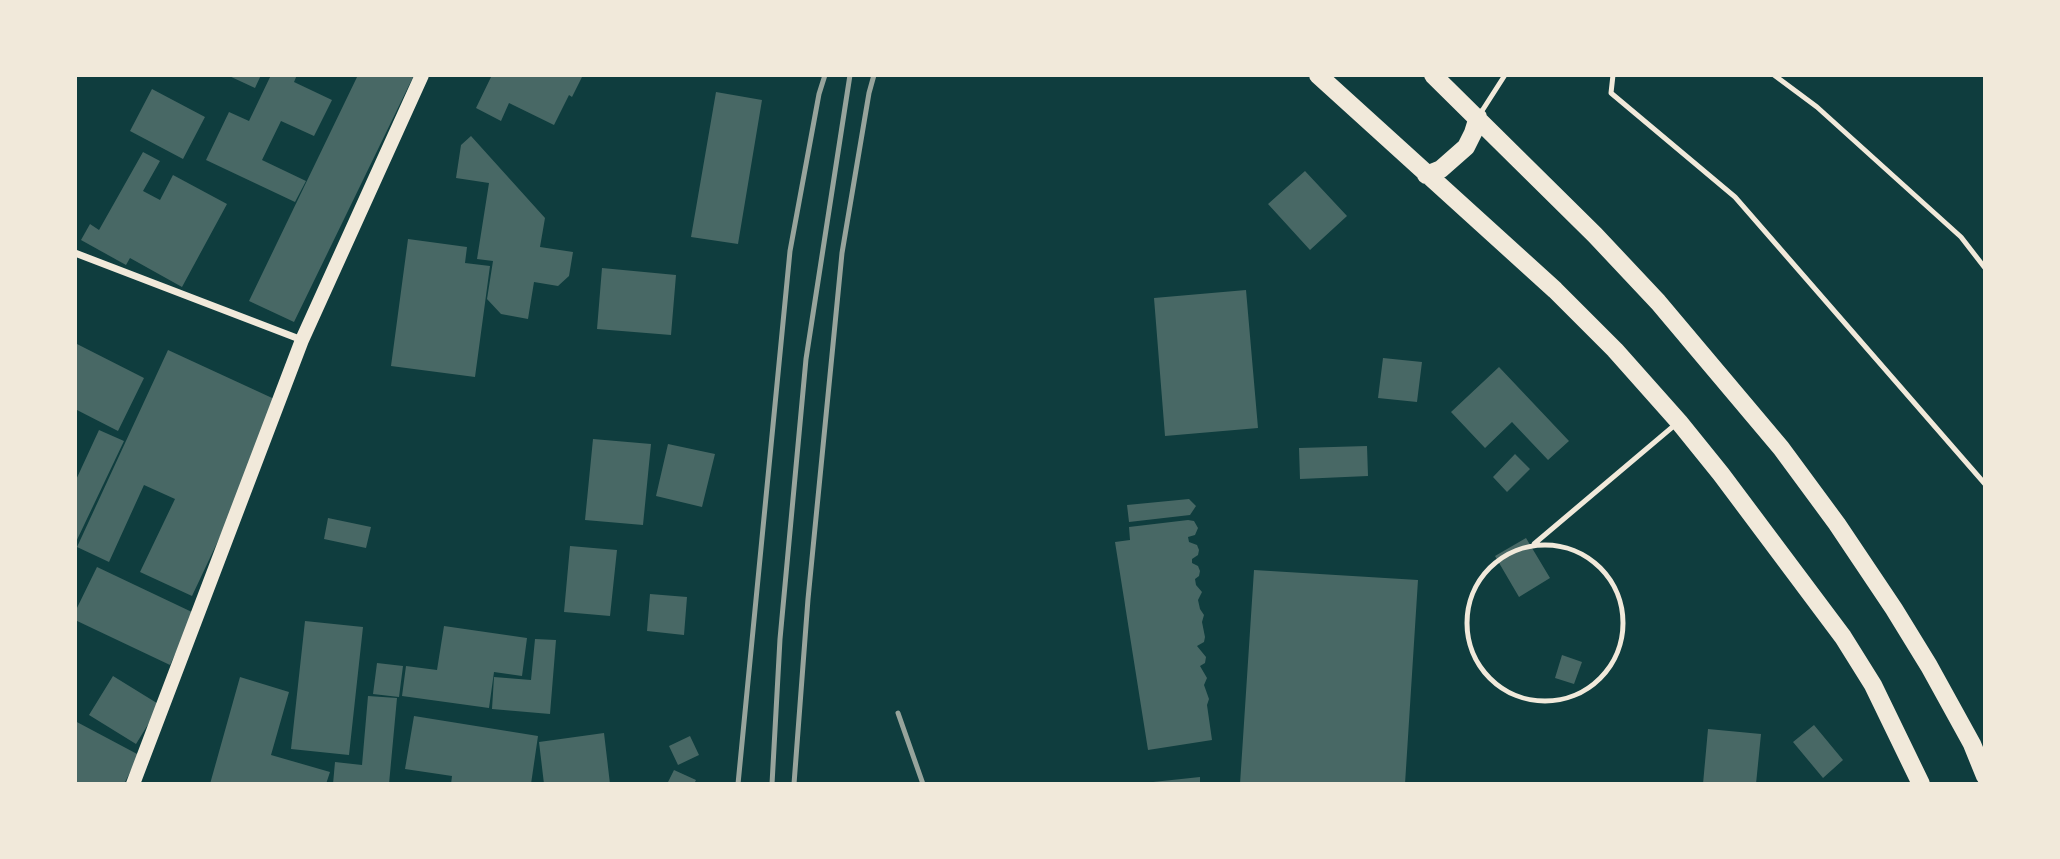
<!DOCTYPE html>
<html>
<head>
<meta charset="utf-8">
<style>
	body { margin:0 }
	#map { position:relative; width:2060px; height:859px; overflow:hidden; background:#0f3d3e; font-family:"Titillium Web",sans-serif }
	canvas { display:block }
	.frame { position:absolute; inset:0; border:77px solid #f1e9da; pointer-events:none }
</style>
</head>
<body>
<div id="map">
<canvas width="2060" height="859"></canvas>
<div class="frame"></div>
</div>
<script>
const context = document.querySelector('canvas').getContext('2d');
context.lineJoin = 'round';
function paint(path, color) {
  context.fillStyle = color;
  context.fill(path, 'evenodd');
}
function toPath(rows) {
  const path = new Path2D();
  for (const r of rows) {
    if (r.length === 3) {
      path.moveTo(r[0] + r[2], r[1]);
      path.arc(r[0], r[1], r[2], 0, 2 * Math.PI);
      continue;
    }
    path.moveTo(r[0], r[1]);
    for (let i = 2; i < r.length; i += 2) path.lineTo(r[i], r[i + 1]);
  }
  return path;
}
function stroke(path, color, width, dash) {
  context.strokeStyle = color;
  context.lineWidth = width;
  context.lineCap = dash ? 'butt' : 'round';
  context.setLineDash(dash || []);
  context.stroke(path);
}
const building = toPath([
	[227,75,261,75,255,88],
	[271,75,297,75,294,82,332,100,314,136,281,121,262,160,306,181,295,202,206,160,229,112,249,121],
	[358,75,414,75,294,322,249,301],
	[492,75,583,75,572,97,569,95,554,125,509,103,501,121,476,108],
	[152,89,205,117,183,159,130,131],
	[716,92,762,100,738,244,691,237],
	[471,136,545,218,540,247,573,252,569,276,558,286,534,282,528,319,501,314,487,299,493,261,477,259,489,183,456,178,461,145],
	[143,152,160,161,143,191,160,200,173,175,227,204,182,287,130,258,126,265,81,240,90,224,99,230],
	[1305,171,1347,216,1310,250,1268,204],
	[408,239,467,247,465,263,490,266,475,377,391,366],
	[602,268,676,275,671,335,597,329],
	[1246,290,1258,428,1165,436,1154,298],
	[75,343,144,378,118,431,75,409],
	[168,350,283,403,192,596,140,572,175,499,144,485,109,562,77,547],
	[1383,358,1422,362,1417,402,1378,398],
	[1499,367,1569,441,1548,460,1512,422,1485,448,1451,412],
	[99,430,124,441,75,544,75,482],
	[593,439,651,444,643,525,585,520],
	[668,444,715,454,702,507,656,496],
	[1367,446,1368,476,1300,479,1299,448],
	[1515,454,1530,469,1507,492,1493,477],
	[1189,499,1196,506,1190,515,1129,522,1127,505],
	[328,518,371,527,366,548,324,539],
	[1188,520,1194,521,1198,528,1195,535,1188,537,1189,542,1197,545,1199,550,1198,555,1192,559,1192,563,1198,566,1200,571,1199,576,1195,579,1196,585,1202,592,1198,600,1200,609,1204,615,1202,622,1205,637,1204,642,1197,646,1206,657,1205,663,1200,666,1207,678,1204,685,1209,699,1207,705,1212,740,1148,750,1115,542,1130,540,1129,527],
	[1526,538,1550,578,1519,597,1495,556],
	[570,546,617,550,610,616,564,612],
	[97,567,194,613,170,665,75,620,75,612],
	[1254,570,1418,580,1405,784,1240,784],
	[650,594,687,597,684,635,647,631],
	[305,621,363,627,349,755,291,749],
	[444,626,527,638,522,676,494,672,489,708,402,696,406,666,437,670],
	[535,639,556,640,550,714,492,709,494,677,531,680],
	[1562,655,1582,662,1574,684,1555,678],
	[377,663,403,666,399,697,373,694],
	[113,676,160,705,136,744,89,715],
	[240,677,289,692,271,755,330,772,326,784,210,784],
	[368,696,397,698,389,784,333,784,335,762,362,765],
	[414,716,538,736,531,784,451,784,452,776,405,769],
	[75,721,139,755,124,784,75,784],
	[1814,725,1843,760,1823,778,1793,742],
	[1708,729,1761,734,1756,784,1703,784],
	[604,733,610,784,544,784,539,742],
	[690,736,699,755,678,765,669,746],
	[674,770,696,780,694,784,667,784],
	[1200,777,1200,784,1154,784,1153,782]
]);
const service = toPath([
	[1613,75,1611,93,1735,197,1985,484],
	[1774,75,1817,107,1961,237,1985,268],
	[1480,114,1505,75],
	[1534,544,1676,424],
	[1545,623,78]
]);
const minor = toPath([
	[75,253,302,340]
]);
const secondary = toPath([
	[133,784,302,340,422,75]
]);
const primary = toPath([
	[1318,75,1555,290,1615,350,1679,422,1721,474,1843,637,1873,685,1921,784],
	[1433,75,1595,235,1658,302,1781,448,1837,524,1894,609,1929,666,1972,744,1985,776],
	[1426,175,1441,169,1466,147,1473,133,1478,117]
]);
const rail = toPath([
	[898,713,923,784],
	[738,784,790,251,819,94,825,75],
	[772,784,780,639,806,359,850,75],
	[794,784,808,599,842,253,869,93,874,75]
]);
paint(building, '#486865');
stroke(service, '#f1e9da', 5);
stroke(minor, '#f1e9da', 7);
stroke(secondary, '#f1e9da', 14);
stroke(primary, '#f1e9da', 18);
stroke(rail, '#97a49c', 5);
</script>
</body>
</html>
